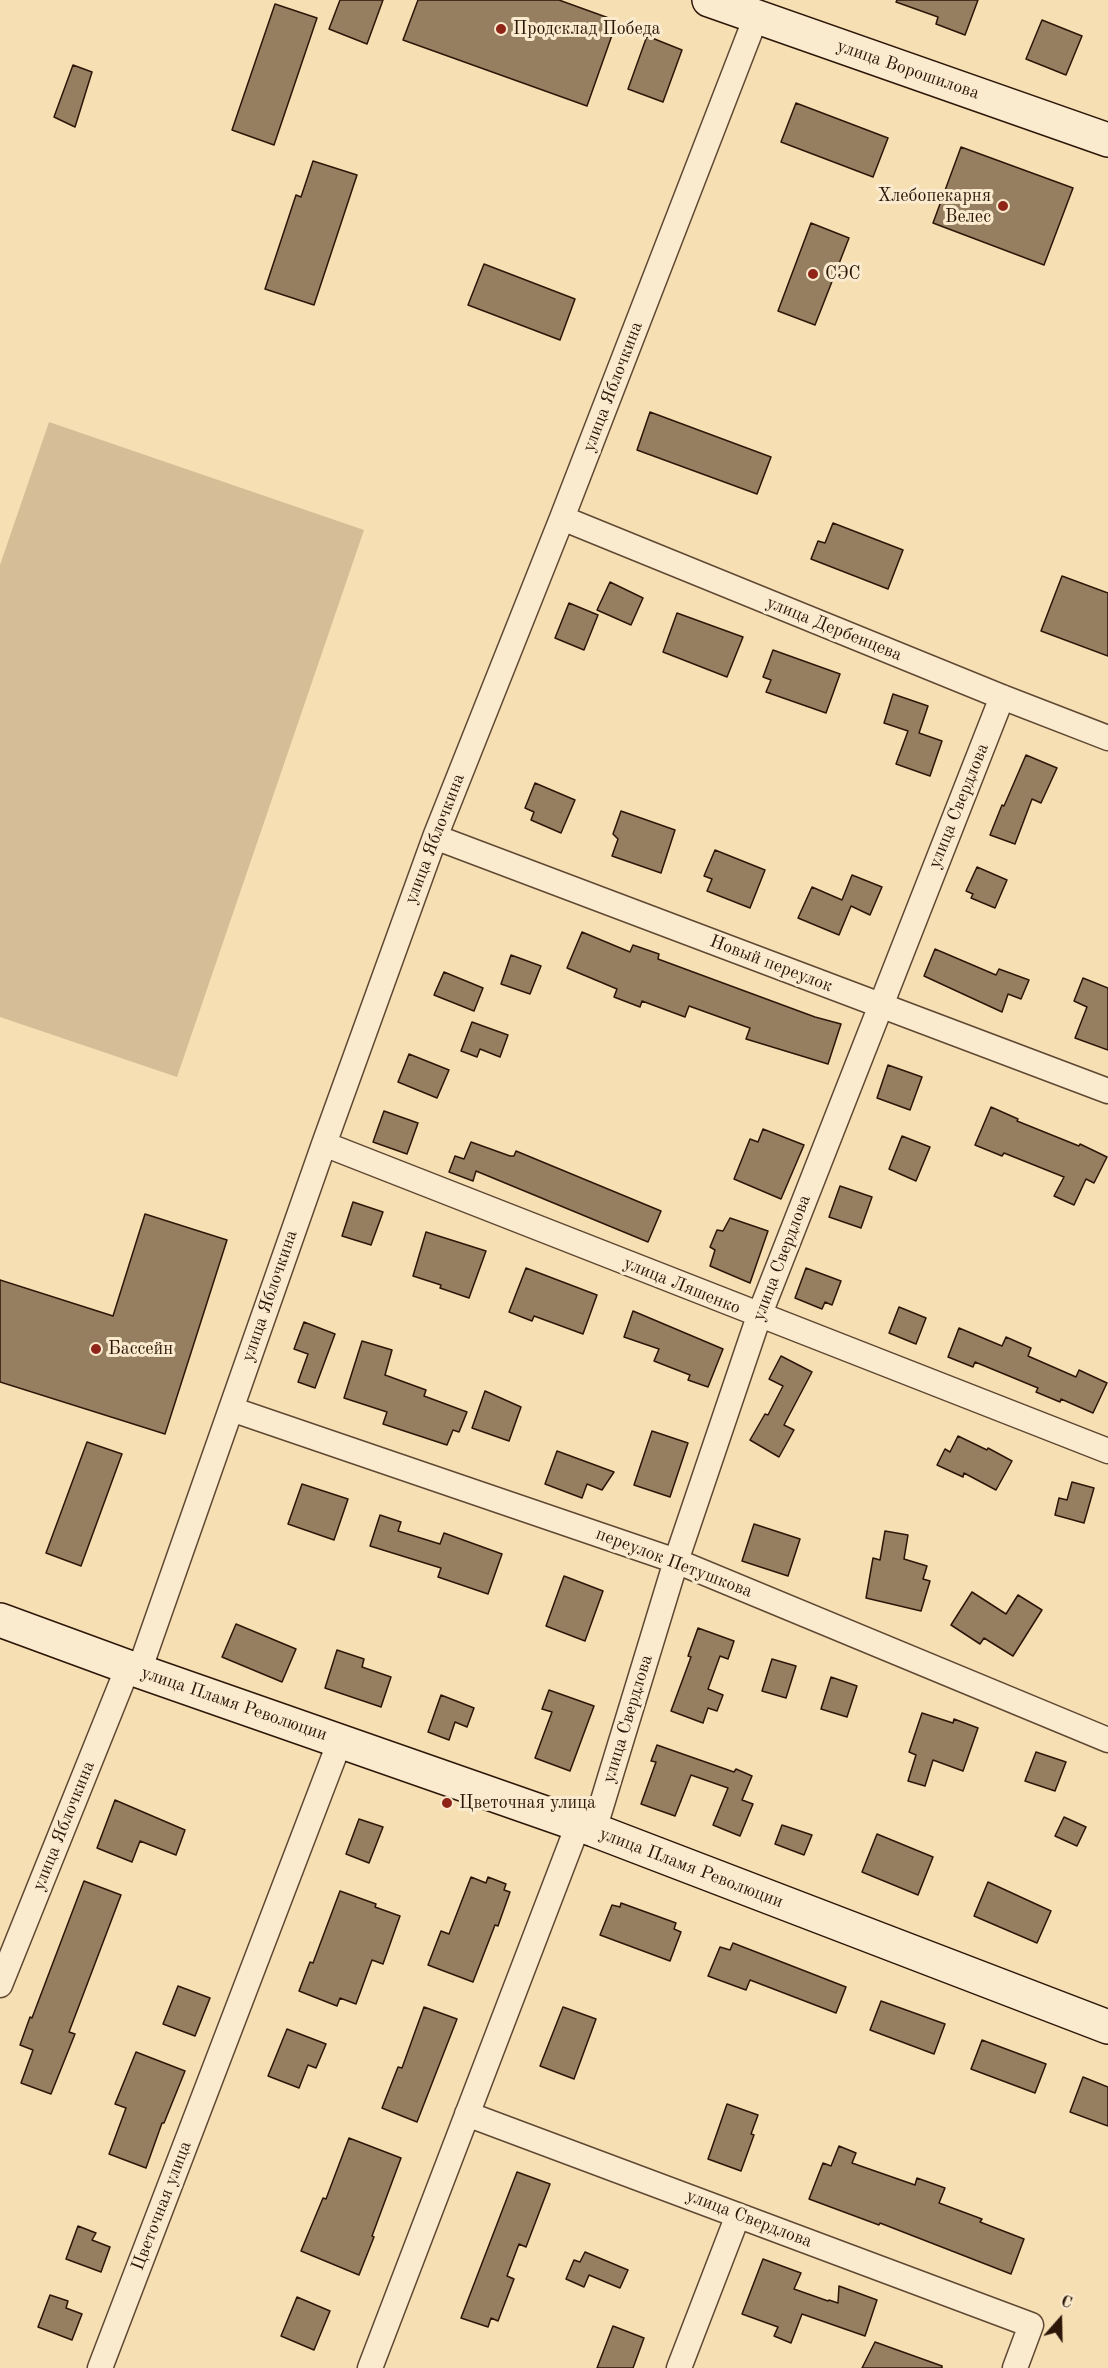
<!DOCTYPE html>
<meta charset="utf-8">
<style>
body{margin:0}
#map{position:relative;width:1108px;height:2368px;overflow:hidden;background:#f7dfb4;font-family:"Old Standard TT",serif}
canvas{display:block}
.north{position:absolute;left:1030px;top:2290px;width:60px;height:60px;-webkit-text-stroke:4px #faeace;paint-order:stroke;rotate:20deg;font-size:16px;font-weight:700;line-height:24px;text-align:center;color:#2c1608}
.north::after{content:'';display:block;margin:auto;width:21px;height:27px;background:#2c1608;clip-path:polygon(50% 0,100% 100%,50% 72%,0 100%)}
</style>
<div id="map">
<canvas width="1108" height="2368"></canvas>
<div class="north">С</div>
</div>
<script>
const c = document.querySelector('canvas').getContext('2d');
c.lineJoin = 'round';
function fillPath(path, color) {
  c.fillStyle = color;
  c.fill(path, 'evenodd');
}
function stroke(path, color, width, dash) {
  c.strokeStyle = color;
  c.lineWidth = width;
  c.lineCap = dash ? 'butt' : 'round';
  c.setLineDash(dash || []);
  c.stroke(path);
}
function label(font, color, halo, rows, align = 'center') {
  c.font = font + ' "Old Standard TT",serif';
  c.lineWidth = 6;
  c.setLineDash([]);
  c.textBaseline = 'middle';
  c.strokeStyle = halo;
  c.fillStyle = color;
  for (const [text, x, y, turn = 0] of rows) {
    c.save();
    c.translate(x, y);
    c.rotate((+turn || 0) * Math.PI / 180);
    c.textAlign = isNaN(turn) ? turn : align;
    if (halo) c.strokeText(text, 0, 0);
    c.fillText(text, 0, 0);
    c.restore();
  }
}
const green = new Path2D(`
 M 49,422 L 364,530 L 177,1077 L 0,1017 L 0,565 Z`);
const building = new Path2D(`
 M 340,0 L 383,0 L 367,44 L 329,29 Z
 M 418,0 L 559,0 L 617,21 L 587,106 L 403,40 Z
 M 897,0 L 978,0 L 965,35 L 936,24 L 938,17 L 896,2 Z
 M 275,4 L 317,18 L 274,145 L 232,130 Z
 M 1042,20 L 1082,36 L 1066,75 L 1026,59 Z
 M 647,36 L 682,50 L 663,102 L 628,89 Z
 M 73,65 L 92,72 L 75,127 L 54,117 Z
 M 796,103 L 888,138 L 873,177 L 781,142 Z
 M 961,147 L 1073,188 L 1044,265 L 933,223 Z
 M 313,161 L 357,175 L 314,305 L 265,289 L 296,195 L 301,197 Z
 M 811,223 L 849,238 L 815,325 L 778,311 Z
 M 484,264 L 575,299 L 560,340 L 468,305 Z
 M 650,412 L 771,457 L 757,494 L 637,450 Z
 M 833,523 L 903,550 L 888,589 L 811,559 L 818,541 L 825,543 Z
 M 1062,576 L 1108,593 L 1108,656 L 1041,631 Z
 M 610,582 L 643,598 L 631,625 L 597,610 Z
 M 569,603 L 598,615 L 584,650 L 555,638 Z
 M 677,613 L 743,637 L 727,677 L 663,652 Z
 M 773,650 L 840,674 L 826,713 L 766,692 L 771,680 L 763,677 Z
 M 893,694 L 928,706 L 919,733 L 942,741 L 930,776 L 896,764 L 908,731 L 884,723 Z
 M 1026,755 L 1057,768 L 1041,803 L 1032,799 L 1015,844 L 990,835 L 1002,805 L 1004,806 Z
 M 535,783 L 575,800 L 561,833 L 531,820 L 534,812 L 525,808 Z
 M 621,811 L 675,830 L 661,873 L 612,856 L 618,839 L 613,834 Z
 M 715,850 L 765,870 L 750,908 L 707,891 L 712,879 L 704,876 Z
 M 977,867 L 1007,880 L 995,908 L 971,898 L 973,894 L 966,891 Z
 M 852,875 L 882,887 L 870,915 L 851,906 L 839,935 L 798,918 L 812,887 L 842,900 Z
 M 582,932 L 630,952 L 633,945 L 659,954 L 658,959 L 815,1017 L 841,1024 L 828,1064 L 746,1039 L 750,1028 L 689,1006 L 685,1017 L 642,1001 L 640,1007 L 614,997 L 617,989 L 567,968 Z
 M 935,949 L 996,975 L 999,969 L 1029,980 L 1021,999 L 1008,994 L 1002,1012 L 924,976 Z
 M 511,955 L 541,966 L 530,994 L 501,984 Z
 M 444,972 L 483,988 L 474,1011 L 434,995 Z
 M 1083,978 L 1108,988 L 1108,1050 L 1075,1038 L 1087,1007 L 1074,1001 Z
 M 472,1022 L 508,1035 L 500,1057 L 480,1049 L 477,1057 L 461,1051 Z
 M 409,1054 L 449,1070 L 437,1098 L 398,1082 Z
 M 888,1065 L 922,1077 L 910,1110 L 877,1098 Z
 M 991,1107 L 1018,1119 L 1017,1121 L 1079,1146 L 1080,1144 L 1107,1157 L 1094,1183 L 1086,1179 L 1074,1205 L 1054,1196 L 1064,1177 L 1004,1153 L 1002,1156 L 975,1145 Z
 M 384,1111 L 418,1123 L 407,1154 L 373,1142 Z
 M 763,1129 L 804,1145 L 781,1199 L 734,1179 L 750,1139 L 758,1142 Z
 M 902,1136 L 930,1147 L 916,1181 L 889,1169 Z
 M 471,1142 L 510,1156 L 514,1156 L 516,1151 L 661,1211 L 648,1242 L 476,1171 L 473,1181 L 449,1172 L 455,1156 L 464,1159 Z
 M 840,1186 L 872,1197 L 861,1228 L 829,1217 Z
 M 353,1202 L 383,1212 L 371,1245 L 342,1236 Z
 M 145,1214 L 227,1240 L 165,1434 L 0,1382 L 0,1280 L 113,1316 Z
 M 730,1218 L 768,1231 L 750,1283 L 710,1266 L 715,1250 L 710,1247 L 717,1230 L 723,1231 Z
 M 426,1232 L 486,1251 L 469,1298 L 440,1288 L 441,1285 L 413,1276 Z
 M 526,1268 L 597,1295 L 583,1334 L 534,1316 L 532,1321 L 509,1312 Z
 M 806,1268 L 841,1281 L 832,1305 L 825,1302 L 822,1309 L 795,1298 Z
 M 899,1307 L 926,1318 L 916,1344 L 889,1333 Z
 M 633,1311 L 723,1349 L 708,1387 L 688,1380 L 690,1375 L 654,1361 L 659,1349 L 624,1337 Z
 M 304,1322 L 335,1334 L 315,1388 L 298,1382 L 308,1354 L 294,1349 Z
 M 959,1328 L 1002,1346 L 1006,1337 L 1031,1348 L 1028,1356 L 1076,1377 L 1079,1370 L 1107,1383 L 1093,1413 L 1061,1399 L 1060,1402 L 1036,1392 L 1038,1388 L 975,1362 L 973,1367 L 948,1357 Z
 M 362,1341 L 392,1350 L 385,1375 L 426,1390 L 424,1396 L 467,1412 L 459,1432 L 453,1430 L 447,1445 L 383,1424 L 387,1412 L 344,1398 Z
 M 781,1356 L 812,1372 L 784,1425 L 794,1430 L 779,1457 L 750,1440 L 765,1414 L 768,1415 L 783,1386 L 769,1379 Z
 M 485,1391 L 521,1407 L 509,1441 L 472,1428 Z
 M 652,1431 L 688,1443 L 670,1497 L 634,1485 Z
 M 958,1436 L 987,1450 L 988,1448 L 1012,1461 L 996,1490 L 964,1473 L 963,1477 L 937,1465 L 945,1449 L 950,1452 Z
 M 87,1442 L 122,1454 L 81,1566 L 46,1553 Z
 M 557,1451 L 614,1472 L 602,1490 L 587,1484 L 582,1498 L 545,1484 Z
 M 1072,1482 L 1094,1488 L 1084,1523 L 1055,1515 L 1059,1498 L 1067,1500 Z
 M 302,1484 L 348,1499 L 334,1540 L 288,1524 Z
 M 380,1515 L 401,1522 L 398,1531 L 440,1544 L 444,1533 L 502,1554 L 488,1594 L 438,1577 L 441,1568 L 370,1546 Z
 M 754,1524 L 800,1539 L 788,1576 L 742,1561 Z
 M 885,1531 L 908,1535 L 904,1559 L 927,1566 L 923,1579 L 930,1581 L 921,1611 L 866,1598 L 873,1558 L 880,1560 Z
 M 564,1576 L 603,1591 L 585,1641 L 546,1626 Z
 M 972,1592 L 1006,1614 L 1018,1595 L 1042,1610 L 1013,1656 L 984,1638 L 980,1644 L 951,1625 Z
 M 236,1624 L 296,1649 L 282,1682 L 222,1657 Z
 M 698,1628 L 734,1641 L 728,1659 L 720,1656 L 708,1689 L 723,1695 L 717,1711 L 708,1708 L 703,1723 L 671,1711 L 691,1657 L 688,1656 Z
 M 337,1650 L 364,1659 L 362,1667 L 391,1677 L 381,1707 L 325,1688 Z
 M 772,1659 L 796,1666 L 786,1698 L 762,1691 Z
 M 831,1677 L 857,1686 L 847,1717 L 821,1709 Z
 M 549,1690 L 594,1706 L 570,1771 L 535,1758 L 552,1712 L 542,1709 Z
 M 441,1695 L 474,1708 L 467,1727 L 455,1722 L 449,1740 L 428,1732 Z
 M 922,1713 L 953,1723 L 954,1719 L 978,1728 L 963,1771 L 933,1760 L 925,1786 L 908,1781 L 916,1755 L 909,1752 Z
 M 657,1745 L 734,1772 L 736,1769 L 752,1776 L 742,1800 L 753,1804 L 740,1836 L 713,1825 L 728,1788 L 691,1775 L 675,1816 L 641,1804 L 656,1762 L 651,1761 Z
 M 1036,1752 L 1066,1762 L 1055,1791 L 1025,1781 Z
 M 115,1800 L 185,1830 L 176,1855 L 140,1841 L 132,1862 L 97,1848 Z
 M 1064,1817 L 1086,1827 L 1077,1846 L 1055,1836 Z
 M 359,1819 L 383,1827 L 369,1863 L 346,1854 Z
 M 782,1825 L 812,1835 L 804,1855 L 775,1844 Z
 M 877,1834 L 933,1857 L 918,1895 L 862,1872 Z
 M 471,1877 L 486,1883 L 488,1877 L 506,1884 L 504,1890 L 510,1892 L 498,1926 L 495,1925 L 473,1982 L 428,1965 L 441,1931 L 449,1934 Z
 M 84,1881 L 121,1895 L 69,2032 L 75,2034 L 51,2094 L 21,2083 L 33,2050 L 20,2045 L 30,2017 L 32,2018 Z
 M 988,1882 L 1051,1911 L 1037,1943 L 974,1916 Z
 M 340,1891 L 376,1904 L 375,1907 L 400,1916 L 383,1964 L 372,1960 L 356,2004 L 340,1998 L 337,2006 L 299,1991 L 310,1962 L 313,1963 Z
 M 621,1903 L 676,1923 L 674,1929 L 681,1932 L 670,1961 L 600,1935 L 612,1905 L 620,1907 Z
 M 733,1943 L 846,1987 L 836,2013 L 750,1980 L 746,1990 L 708,1976 L 720,1947 L 730,1950 Z
 M 178,1986 L 210,1998 L 195,2036 L 163,2024 Z
 M 881,2001 L 945,2024 L 934,2054 L 870,2030 Z
 M 424,2007 L 457,2019 L 417,2122 L 382,2108 L 398,2067 L 402,2068 Z
 M 563,2007 L 596,2019 L 574,2079 L 540,2066 Z
 M 287,2029 L 326,2044 L 316,2068 L 308,2065 L 299,2088 L 268,2076 Z
 M 982,2040 L 1046,2064 L 1035,2093 L 971,2069 Z
 M 136,2052 L 185,2071 L 164,2123 L 162,2123 L 146,2168 L 109,2154 L 126,2108 L 115,2104 Z
 M 1083,2077 L 1108,2087 L 1108,2126 L 1070,2112 Z
 M 727,2104 L 758,2115 L 751,2134 L 754,2135 L 741,2171 L 708,2159 Z
 M 349,2138 L 401,2158 L 372,2236 L 374,2237 L 359,2275 L 301,2251 L 323,2198 L 326,2199 Z
 M 839,2146 L 856,2153 L 852,2163 L 915,2185 L 917,2178 L 945,2188 L 939,2203 L 982,2219 L 980,2222 L 1024,2239 L 1011,2274 L 880,2223 L 879,2225 L 809,2199 L 823,2163 L 831,2166 Z
 M 517,2172 L 550,2184 L 526,2247 L 519,2244 L 507,2276 L 514,2279 L 498,2321 L 491,2318 L 488,2327 L 461,2318 Z
 M 78,2226 L 96,2233 L 92,2240 L 110,2247 L 101,2272 L 66,2259 Z
 M 585,2252 L 628,2270 L 620,2288 L 589,2275 L 584,2287 L 566,2279 L 574,2260 L 580,2262 Z
 M 763,2259 L 801,2273 L 794,2289 L 828,2301 L 829,2300 L 838,2303 L 839,2286 L 877,2300 L 865,2336 L 802,2314 L 791,2343 L 774,2336 L 778,2327 L 742,2314 Z
 M 50,2295 L 68,2301 L 66,2308 L 82,2314 L 72,2340 L 38,2327 Z
 M 297,2297 L 330,2311 L 314,2350 L 281,2336 Z
 M 613,2326 L 644,2338 L 633,2368 L 597,2368 Z
 M 875,2342 L 942,2366 L 942,2368 L 862,2368 Z`);
const street = new Path2D(`
 M 562,518 L 1002,697 L 1108,738
 M 435,837 L 1108,1091
 M 324,1144 L 1108,1451
 M 231,1409 L 676,1561 L 1108,1740
 M 139,1671 L 324,1144 L 435,837 L 562,518 L 756,17
 M 594,1830 L 676,1561 L 759,1316 L 1002,697
 M 0,1985 L 128,1667
 M 467,2114 L 1031,2325 L 1015,2368
 M 100,2368 L 340,1741
 M 370,2368 L 578,1825
 M 679,2368 L 738,2215`);
const secondary = new Path2D(`
 M 709,0 L 1108,140
 M 0,1620 L 139,1671 L 594,1830 L 1108,2027`);
const markers = [
 [501,29,6,"#8f2418"],
 [1003,206,6,"#8f2418"],
 [813,274,6,"#8f2418"],
 [96,1349,6,"#8f2418"],
 [447,1803,6,"#8f2418"]
];
const poiNames = [
 ["Продсклад Победа",513,29],
 ["Хлебопекарня",991,196,"right"],
 ["Велес",991,217,"right"],
 ["СЭС",825,274],
 ["Бассейн",108,1349],
 ["Цветочная улица",459,1803]
];
const streetNames = [
 ["улица Ворошилова",908,70,19],
 ["улица Яблочкина",613,387,-69],
 ["улица Дербенцева",834,629,22],
 ["улица Свердлова",959,806,-68],
 ["улица Яблочкина",435,839,-69],
 ["Новый переулок",771,964,21],
 ["улица Свердлова",782,1258,-69],
 ["улица Ляшенко",682,1286,22],
 ["улица Яблочкина",270,1296,-71],
 ["переулок Петушкова",674,1563,21],
 ["улица Пламя Революции",234,1704,19],
 ["улица Свердлова",628,1719,-73],
 ["улица Яблочкина",64,1826,-68],
 ["улица Пламя Революции",691,1868,21],
 ["Цветочная улица",162,2206,-69],
 ["улица Свердлова",749,2219,21]
];
fillPath(green, '#d4bd97');
fillPath(building, '#967f61');
stroke(building, '#2c1608', 1.5);
stroke(street, '#5f4833', 27);
stroke(secondary, '#2c1608', 36);
stroke(street, '#faeace', 24);
stroke(secondary, '#faeace', 33);
for (const [x, y, r, color] of markers) {
  const dot = new Path2D();
  dot.arc(x, y, r, 0, 2 * Math.PI);
  c.fillStyle = color;
  c.fill(dot);
  stroke(dot, '#faeace', 2);
}
label('18px', '#2c1608', '#faeace', poiNames, 'left');
label('18px', '#2c1608', '#faeace', streetNames);
</script>
